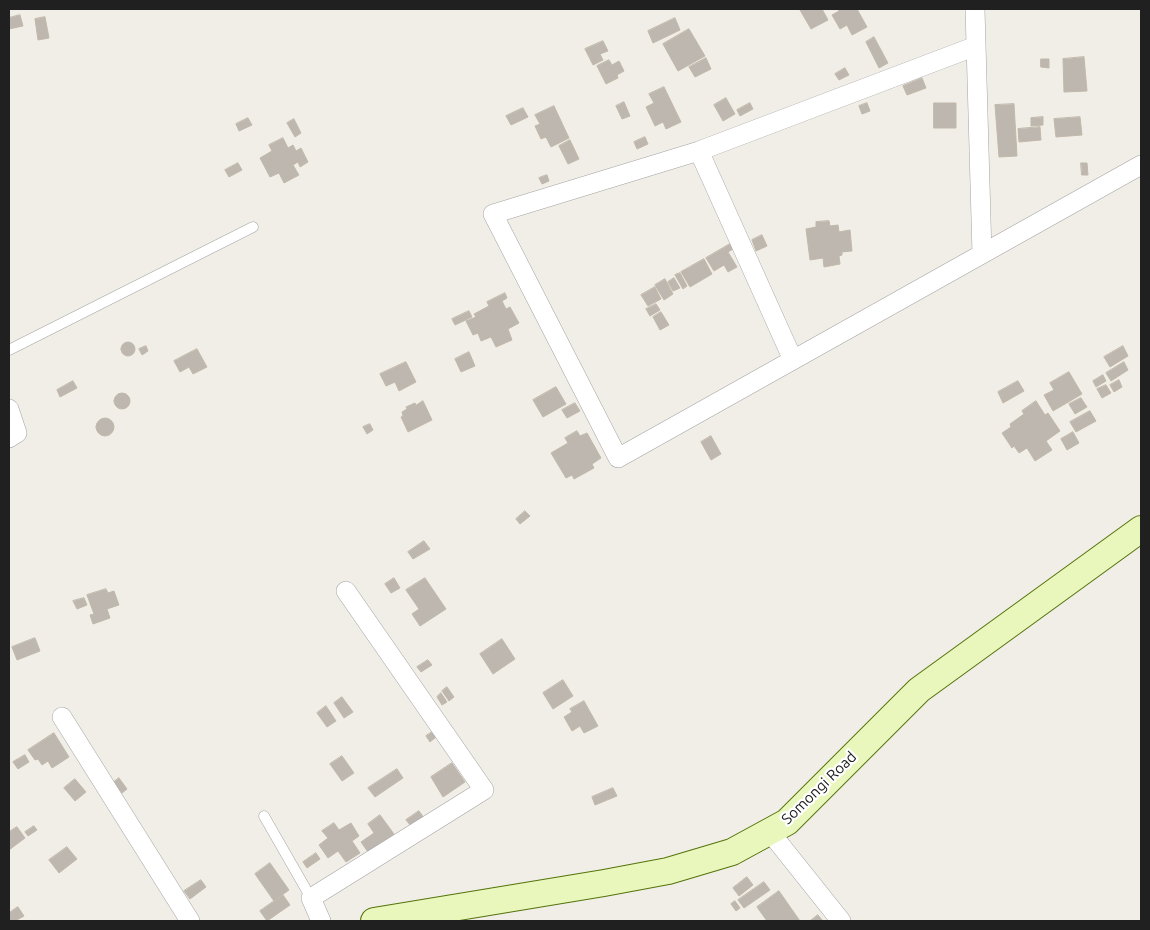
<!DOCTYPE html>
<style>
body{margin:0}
#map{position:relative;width:1150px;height:930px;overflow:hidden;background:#f0eee6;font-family:Ubuntu,sans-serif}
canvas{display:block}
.frame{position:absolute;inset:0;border:10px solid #202020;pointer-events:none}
</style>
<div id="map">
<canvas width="1150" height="930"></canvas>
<div class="frame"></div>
</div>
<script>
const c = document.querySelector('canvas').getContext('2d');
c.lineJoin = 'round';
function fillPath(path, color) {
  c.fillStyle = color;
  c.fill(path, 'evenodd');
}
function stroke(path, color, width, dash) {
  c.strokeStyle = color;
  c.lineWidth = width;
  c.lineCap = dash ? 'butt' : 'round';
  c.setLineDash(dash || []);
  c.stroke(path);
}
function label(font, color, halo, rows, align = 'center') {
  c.font = font + ' Ubuntu,sans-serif';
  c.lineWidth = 4.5;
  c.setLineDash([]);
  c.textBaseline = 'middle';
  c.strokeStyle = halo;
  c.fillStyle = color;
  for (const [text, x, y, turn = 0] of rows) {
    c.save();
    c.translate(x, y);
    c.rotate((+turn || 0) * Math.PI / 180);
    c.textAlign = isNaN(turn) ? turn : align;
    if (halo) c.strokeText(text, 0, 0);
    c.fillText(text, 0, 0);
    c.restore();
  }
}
const building = new Path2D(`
 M 802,9 L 822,9 L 828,20 L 811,29 L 800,10 Z
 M 838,9 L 857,9 L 867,27 L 852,35 L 847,25 L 840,29 L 832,15 L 839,11 Z
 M 20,15 L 23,26 L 9,29 L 9,18 Z
 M 45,17 L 49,38 L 38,40 L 35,19 Z
 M 675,18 L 680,30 L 653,43 L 648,31 Z
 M 689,29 L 705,56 L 678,71 L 663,44 Z
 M 874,37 L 888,63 L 879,68 L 866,42 Z
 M 603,41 L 608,51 L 600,54 L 603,60 L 593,65 L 585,49 Z
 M 1084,57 L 1087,91 L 1064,92 L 1063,59 Z
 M 706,58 L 711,69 L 695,77 L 689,67 Z
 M 1041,59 L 1049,59 L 1049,68 L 1041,67 Z
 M 609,60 L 612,65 L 619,61 L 624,71 L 617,75 L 618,78 L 606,84 L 597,66 Z
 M 845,68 L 849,75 L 839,80 L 835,74 Z
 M 922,78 L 926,88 L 907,95 L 903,86 Z
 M 664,87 L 681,122 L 666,129 L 663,122 L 655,126 L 646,107 L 654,103 L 649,94 Z
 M 726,98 L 735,114 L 723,121 L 714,105 Z
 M 624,102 L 630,116 L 622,119 L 616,106 Z
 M 750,103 L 753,109 L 740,116 L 737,110 Z
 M 867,103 L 870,111 L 862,114 L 859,106 Z
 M 934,103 L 956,103 L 956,128 L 934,128 Z
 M 1014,104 L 1017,156 L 999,157 L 995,105 Z
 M 554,106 L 569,138 L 551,147 L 546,137 L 541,139 L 535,126 L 540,124 L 535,115 Z
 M 523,108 L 528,117 L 511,125 L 506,116 Z
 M 1043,117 L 1043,125 L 1031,126 L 1031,118 Z
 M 1080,117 L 1082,135 L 1056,137 L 1054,119 Z
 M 248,118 L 252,125 L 239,131 L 236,124 Z
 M 294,119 L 301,133 L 295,137 L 287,123 Z
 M 1040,127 L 1041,140 L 1019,142 L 1018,129 Z
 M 645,137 L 648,144 L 637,149 L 634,142 Z
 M 283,138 L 288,148 L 293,145 L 296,151 L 301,148 L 308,162 L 300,167 L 298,162 L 293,165 L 299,175 L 284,183 L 279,173 L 270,177 L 260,158 L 272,151 L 269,145 Z
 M 570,140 L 579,159 L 568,164 L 559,146 Z
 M 238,163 L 242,170 L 229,177 L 225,170 Z
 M 1081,163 L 1087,163 L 1088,175 L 1082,175 Z
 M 547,175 L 549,181 L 542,184 L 539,178 Z
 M 829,221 L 830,226 L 838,225 L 839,232 L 850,230 L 852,251 L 842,252 L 842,255 L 839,256 L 840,264 L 824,267 L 823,258 L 810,260 L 806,229 L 816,227 L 816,222 Z
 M 762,235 L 767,246 L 756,251 L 752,240 Z
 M 730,244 L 733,249 L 728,252 L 737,267 L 728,272 L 724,265 L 714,271 L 706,258 Z
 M 704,259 L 712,274 L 690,287 L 681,272 Z
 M 680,273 L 687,286 L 683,289 L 675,275 Z
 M 674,278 L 680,288 L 673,291 L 668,282 Z
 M 665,279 L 673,294 L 664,300 L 655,285 Z
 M 655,287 L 661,299 L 648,306 L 641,295 Z
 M 505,293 L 507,298 L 502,301 L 506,309 L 510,307 L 519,323 L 508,329 L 512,340 L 496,347 L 491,337 L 481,341 L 478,333 L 473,335 L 466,321 L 476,317 L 474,314 L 489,306 L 487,302 Z
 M 656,304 L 660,310 L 650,316 L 646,309 Z
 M 469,311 L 472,317 L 455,325 L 452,319 Z
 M 661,312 L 669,325 L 660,330 L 653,317 Z
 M121 349a7 7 0 1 1 14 0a7 7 0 1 1-14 0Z
 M 146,346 L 148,351 L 142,355 L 139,349 Z
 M 1123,346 L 1128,356 L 1110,367 L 1104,357 Z
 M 197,349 L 207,367 L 193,374 L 189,367 L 180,372 L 174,361 Z
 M 469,352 L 475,366 L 461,372 L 455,359 Z
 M 406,362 L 416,382 L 399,391 L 395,382 L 386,386 L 380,374 Z
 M 1124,362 L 1128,370 L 1111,381 L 1106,373 Z
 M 1069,372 L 1082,394 L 1053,411 L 1044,395 L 1054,390 L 1050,383 Z
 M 1103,375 L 1106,381 L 1096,387 L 1093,381 Z
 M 1119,380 L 1122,387 L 1114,392 L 1110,385 Z
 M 73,381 L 77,388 L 60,397 L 57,390 Z
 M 1018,381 L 1024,391 L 1003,403 L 998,392 Z
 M 1106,385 L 1111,393 L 1102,398 L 1097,389 Z
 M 556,387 L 566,404 L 543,417 L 533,400 Z
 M114 401a8 8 0 1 1 16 0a8 8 0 1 1-16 0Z
 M 1081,398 L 1087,407 L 1075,414 L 1069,404 Z
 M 423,401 L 432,420 L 408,432 L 401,417 L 403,416 L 402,412 L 407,409 L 406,407 L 415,403 L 416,405 Z
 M 1036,401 L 1045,415 L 1048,413 L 1060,431 L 1046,441 L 1052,450 L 1035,461 L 1027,448 L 1019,453 L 1014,446 L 1012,448 L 1002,433 L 1011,427 L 1010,424 L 1024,414 L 1022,411 Z
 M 575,403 L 580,411 L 567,418 L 562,410 Z
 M 1090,411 L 1096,421 L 1076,432 L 1070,422 Z
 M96 427a9 9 0 1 1 18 0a9 9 0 1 1-18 0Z
 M 370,424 L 373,430 L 367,434 L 363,427 Z
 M 577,431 L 580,436 L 587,433 L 601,458 L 592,464 L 594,468 L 574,479 L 572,475 L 566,478 L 551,453 L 568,443 L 565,438 Z
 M 1073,432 L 1079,443 L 1067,450 L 1061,439 Z
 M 711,436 L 721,454 L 711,460 L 701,442 Z
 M 525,511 L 530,516 L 520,524 L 516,519 Z
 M 424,541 L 430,549 L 413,559 L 408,552 Z
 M 394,578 L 400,588 L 391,593 L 385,584 Z
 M 425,578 L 446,609 L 420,626 L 412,614 L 419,609 L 406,590 Z
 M 106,589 L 108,593 L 114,591 L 119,605 L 107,609 L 110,618 L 93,624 L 90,615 L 94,614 L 87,595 Z
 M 84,598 L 87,605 L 77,609 L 73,601 Z
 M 35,638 L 40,651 L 17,660 L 12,647 Z
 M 502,639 L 515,659 L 493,674 L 480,654 Z
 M 428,660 L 432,665 L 421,672 L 417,667 Z
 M 563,680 L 573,696 L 553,709 L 543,693 Z
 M 447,687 L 454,697 L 449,701 L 442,691 Z
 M 441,693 L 447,702 L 442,705 L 437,697 Z
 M 342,697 L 353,712 L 344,718 L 334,703 Z
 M 584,701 L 598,726 L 584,733 L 580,726 L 572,731 L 564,717 L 572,712 L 570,709 Z
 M 326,706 L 336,721 L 327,727 L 317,713 Z
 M 432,732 L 436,737 L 430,742 L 426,736 Z
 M 54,733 L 69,757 L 52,768 L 48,761 L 42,765 L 38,759 L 35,760 L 28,750 Z
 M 25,755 L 29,762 L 18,769 L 13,762 Z
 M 342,756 L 354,773 L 342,781 L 330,764 Z
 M 452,763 L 465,782 L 443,797 L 431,777 Z
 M 397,769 L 403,778 L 375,797 L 368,788 Z
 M 119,778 L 127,789 L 122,793 L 114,782 Z
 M 75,779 L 86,792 L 75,801 L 64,788 Z
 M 613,788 L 617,796 L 595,805 L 592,797 Z
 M 419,811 L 424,818 L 411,826 L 406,820 Z
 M 380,815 L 394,834 L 368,852 L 361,842 L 374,833 L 368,824 Z
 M 334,823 L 339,830 L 351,823 L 359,836 L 352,841 L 360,853 L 346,862 L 338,851 L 328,858 L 319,845 L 328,838 L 322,831 Z
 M 34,826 L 37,830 L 28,836 L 25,832 Z
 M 17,827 L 25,838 L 9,850 L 9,832 Z
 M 67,847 L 77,859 L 59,873 L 49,860 Z
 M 316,853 L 320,859 L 307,868 L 303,862 Z
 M 270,863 L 289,890 L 274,901 L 255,874 Z
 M 747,877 L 753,885 L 739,896 L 733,888 Z
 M 201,880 L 206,887 L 190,899 L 184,891 Z
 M 764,882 L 770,890 L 744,908 L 738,900 Z
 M 779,891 L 800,921 L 767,921 L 757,907 Z
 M 283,895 L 290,905 L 267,921 L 260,911 Z
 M 735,901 L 740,908 L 736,911 L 731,904 Z
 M 18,907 L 24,916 L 15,921 L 9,921 L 9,913 Z
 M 818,915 L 822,920 L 820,921 L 810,921 Z`);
const lane = new Path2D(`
 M 9,350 L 253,227
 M 264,816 L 311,898`);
const street = new Path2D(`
 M 975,9 L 982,254
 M 976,46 L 699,151 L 493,214 L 618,458 L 1141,165
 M 699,151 L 793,360
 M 9,409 L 17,433 L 9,438
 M 62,717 L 190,921
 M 770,832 L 841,921
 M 321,921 L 311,898 L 484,790 L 346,591`);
const secondary = new Path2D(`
 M 374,921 L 604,883 L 668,871 L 732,852 L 787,822 L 919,690 L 1141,529`);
const streetNames = [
 ["Somongi Road",819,788,-44]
];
fillPath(building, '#bdb7b0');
stroke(building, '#c1b8a9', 1);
stroke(lane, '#a4a4a4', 11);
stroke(street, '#a4a4a4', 20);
stroke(secondary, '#54730a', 28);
stroke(lane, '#fff', 10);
stroke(street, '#fff', 19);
stroke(secondary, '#e9f7bd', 26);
label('15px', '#202020', '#fff', streetNames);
</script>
